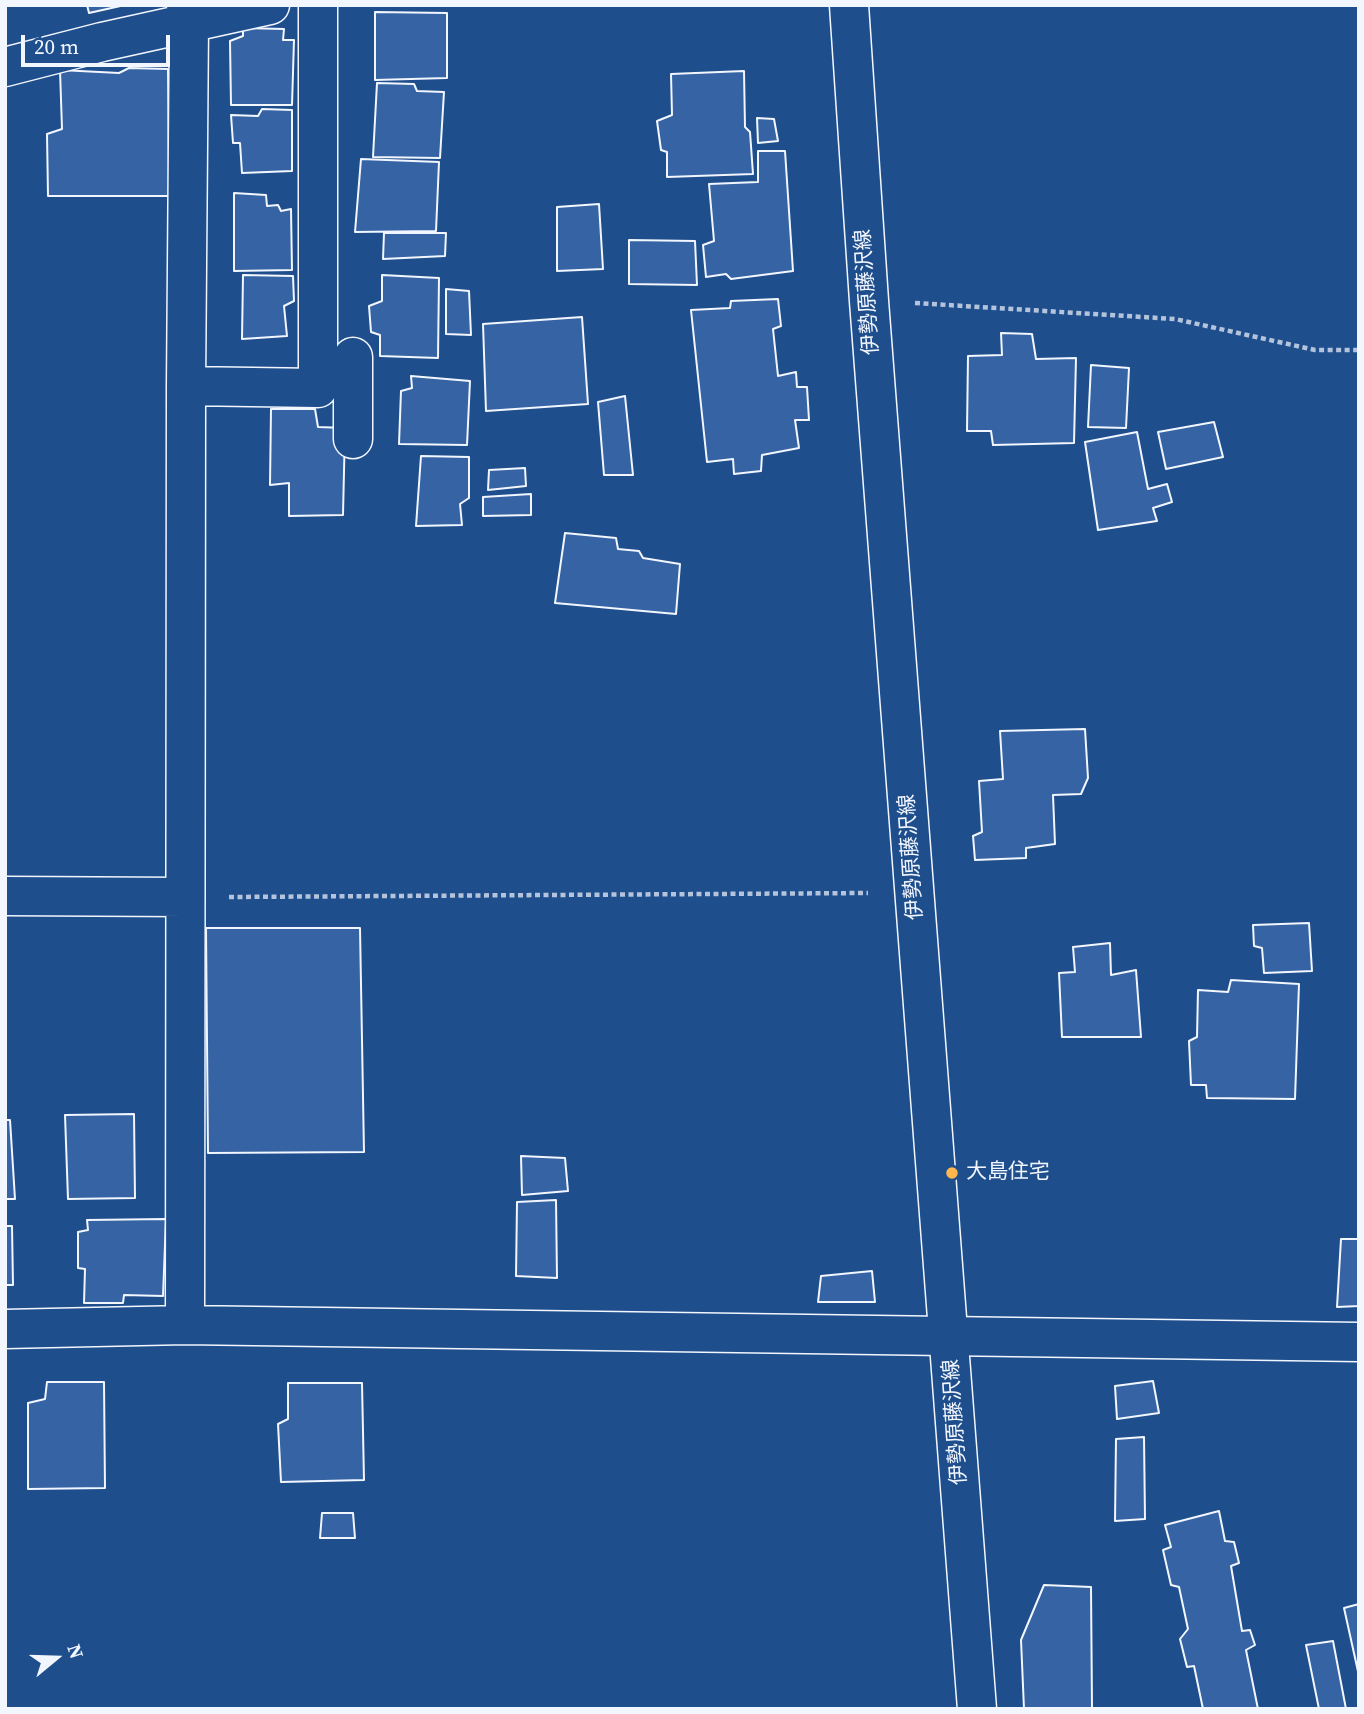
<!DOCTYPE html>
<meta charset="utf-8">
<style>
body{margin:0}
#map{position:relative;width:1364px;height:1714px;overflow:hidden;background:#1f4e8c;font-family:"Source Serif 4",serif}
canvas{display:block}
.frame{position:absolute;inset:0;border:7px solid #f2f6ff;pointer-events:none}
.north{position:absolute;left:21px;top:1623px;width:70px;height:70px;-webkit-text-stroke:5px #1f4e8c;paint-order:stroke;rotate:71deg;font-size:19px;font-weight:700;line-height:28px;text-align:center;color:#f2f6ff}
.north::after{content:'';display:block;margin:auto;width:24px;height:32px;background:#f2f6ff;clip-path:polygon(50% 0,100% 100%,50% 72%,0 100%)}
.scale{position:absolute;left:21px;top:35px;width:149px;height:32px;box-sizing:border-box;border:4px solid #f2f6ff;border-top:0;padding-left:9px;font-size:21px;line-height:24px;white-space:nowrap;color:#f2f6ff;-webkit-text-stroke:5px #1f4e8c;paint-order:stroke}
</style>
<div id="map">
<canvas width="1364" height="1714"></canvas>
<div class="frame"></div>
<div class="north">N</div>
<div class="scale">20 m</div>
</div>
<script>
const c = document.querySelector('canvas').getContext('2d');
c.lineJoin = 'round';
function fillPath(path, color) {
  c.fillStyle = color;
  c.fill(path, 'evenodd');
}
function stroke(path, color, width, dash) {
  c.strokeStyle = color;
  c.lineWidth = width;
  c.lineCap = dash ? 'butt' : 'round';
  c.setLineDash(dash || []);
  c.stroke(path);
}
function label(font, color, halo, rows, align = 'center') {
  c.font = font + ' "Source Serif 4","Noto Sans JP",serif';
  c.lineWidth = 5;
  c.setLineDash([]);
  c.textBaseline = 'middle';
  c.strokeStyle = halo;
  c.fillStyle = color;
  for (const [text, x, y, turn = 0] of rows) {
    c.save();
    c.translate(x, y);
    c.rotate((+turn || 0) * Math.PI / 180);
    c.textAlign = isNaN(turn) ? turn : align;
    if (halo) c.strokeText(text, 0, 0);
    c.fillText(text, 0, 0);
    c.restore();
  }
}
const building = new Path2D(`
 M 87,5 L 125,5 L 89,13 Z
 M 375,12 L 447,13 L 447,78 L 375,80 Z
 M 243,28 L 284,29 L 283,40 L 294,40 L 292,105 L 231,105 L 230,41 L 243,36 Z
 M 129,68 L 168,69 L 169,196 L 48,196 L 47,134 L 62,129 L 60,70 L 119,73 Z
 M 744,71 L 745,127 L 750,132 L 753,174 L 667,177 L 667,152 L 661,150 L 657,121 L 672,115 L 671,74 Z
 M 377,83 L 414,84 L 417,91 L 444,92 L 440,158 L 373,157 Z
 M 262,109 L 292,110 L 292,171 L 242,173 L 240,143 L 233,143 L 231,115 L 258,116 Z
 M 757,118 L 774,119 L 778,141 L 758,143 Z
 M 758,151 L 785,151 L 793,271 L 731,279 L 726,274 L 706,277 L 703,245 L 714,241 L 709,184 L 758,182 Z
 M 361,159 L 439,162 L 436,231 L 355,232 Z
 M 234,193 L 266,195 L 267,206 L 278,205 L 281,211 L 291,209 L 292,270 L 234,271 Z
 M 599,204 L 603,269 L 557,271 L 557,207 Z
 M 384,233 L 446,233 L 445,256 L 383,259 Z
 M 629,240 L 695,241 L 697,285 L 629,284 Z
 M 243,275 L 293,276 L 294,301 L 284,306 L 287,336 L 242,339 Z
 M 382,275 L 439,278 L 438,358 L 380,356 L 380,335 L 371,332 L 369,306 L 382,301 Z
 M 446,289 L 469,291 L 471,335 L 446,334 Z
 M 778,299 L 781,326 L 773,329 L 778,376 L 796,372 L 797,387 L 807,387 L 809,420 L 795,420 L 799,448 L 762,455 L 761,471 L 734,474 L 733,459 L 707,462 L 691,310 L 730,308 L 731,301 Z
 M 582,317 L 588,404 L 486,411 L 483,324 Z
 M 1001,333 L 1032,334 L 1036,359 L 1076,358 L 1074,443 L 993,445 L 991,431 L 967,431 L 968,356 L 1002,355 Z
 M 1091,365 L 1129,368 L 1126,428 L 1088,427 Z
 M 411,376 L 470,381 L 467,445 L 399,444 L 401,391 L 412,388 Z
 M 625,396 L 633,475 L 604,475 L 598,402 Z
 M 271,409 L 315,409 L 318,427 L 345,428 L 343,515 L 289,516 L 289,483 L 270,485 Z
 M 1214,422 L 1223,457 L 1166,469 L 1158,432 Z
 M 1137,432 L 1148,489 L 1167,484 L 1172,502 L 1153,508 L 1157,521 L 1098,530 L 1085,442 Z
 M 421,456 L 469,457 L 469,498 L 460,504 L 462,525 L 416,526 Z
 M 525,468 L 526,486 L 488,490 L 489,470 Z
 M 531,494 L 531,515 L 483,516 L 483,497 Z
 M 565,533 L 616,538 L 618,549 L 639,551 L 643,558 L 680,564 L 676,614 L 555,603 Z
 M 1085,729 L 1088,778 L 1081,794 L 1053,795 L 1055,844 L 1026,848 L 1026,858 L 975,860 L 973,836 L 982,832 L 979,781 L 1003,779 L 1000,731 Z
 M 1309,923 L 1312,971 L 1264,973 L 1262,948 L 1254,946 L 1253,925 Z
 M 206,928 L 360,928 L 364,1152 L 208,1153 Z
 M 1110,943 L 1111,975 L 1136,970 L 1141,1037 L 1062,1037 L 1059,973 L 1075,972 L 1073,947 Z
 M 1231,980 L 1299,984 L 1295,1099 L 1207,1098 L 1206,1085 L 1191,1085 L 1189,1041 L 1197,1037 L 1198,990 L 1228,992 Z
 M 134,1114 L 135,1198 L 68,1199 L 65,1115 Z
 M 5,1120 L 10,1120 L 15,1199 L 5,1199 Z
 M 521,1156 L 565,1158 L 568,1191 L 522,1195 Z
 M 556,1200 L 557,1278 L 516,1276 L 517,1202 Z
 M 166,1219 L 163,1296 L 124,1295 L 123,1303 L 84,1303 L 85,1269 L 78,1268 L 78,1232 L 88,1230 L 87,1220 Z
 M 5,1226 L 12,1226 L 13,1285 L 5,1285 Z
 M 1341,1239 L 1359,1239 L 1359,1306 L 1337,1307 Z
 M 872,1271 L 875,1302 L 818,1302 L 821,1276 Z
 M 1153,1381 L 1159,1413 L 1117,1419 L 1115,1386 Z
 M 47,1382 L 104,1382 L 105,1488 L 28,1489 L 28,1403 L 45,1399 Z
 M 288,1383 L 362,1383 L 364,1480 L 281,1482 L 278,1424 L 288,1419 Z
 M 1144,1437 L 1145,1519 L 1115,1521 L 1116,1439 Z
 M 1219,1511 L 1225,1541 L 1234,1542 L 1239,1563 L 1231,1566 L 1242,1631 L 1250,1630 L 1255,1645 L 1246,1650 L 1258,1709 L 1203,1709 L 1194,1666 L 1187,1667 L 1180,1639 L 1188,1629 L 1179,1587 L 1171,1585 L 1163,1550 L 1171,1547 L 1165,1525 Z
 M 322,1513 L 353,1513 L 355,1538 L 320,1538 Z
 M 1044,1585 L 1091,1587 L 1092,1709 L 1024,1709 L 1021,1640 Z
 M 1359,1604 L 1359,1676 L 1344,1608 Z
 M 1333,1641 L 1346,1709 L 1319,1709 L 1306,1645 Z`);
const path = new Path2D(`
 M 915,303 L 1175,319 L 1315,350 L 1359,350
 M 229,897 L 868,893`);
const minor = new Path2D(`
 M 5,67 L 102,42 L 270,5
 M 353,357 L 353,439
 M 186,386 L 318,388 L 318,5
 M 5,896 L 185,897
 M 185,1325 L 186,386 L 189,23 L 186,5
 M 5,1329 L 185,1325 L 1359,1342`);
const major = new Path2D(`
 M 849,5 L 869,301 L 977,1709`);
const markers = [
 [952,1173,7,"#ffb74d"]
];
const streetNames = [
 ["伊勢原藤沢線",868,292,-94],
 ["伊勢原藤沢線",912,857,-94],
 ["伊勢原藤沢線",956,1422,-94]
];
const poiNames = [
 ["大島住宅",966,1173]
];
fillPath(building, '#3563a3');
stroke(building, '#f2f6ff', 2);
stroke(minor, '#f2f6ff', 41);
stroke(major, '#f2f6ff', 41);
stroke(path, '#b3c4dc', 4.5, [5, 3.5]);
stroke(minor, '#1f4e8c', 38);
stroke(major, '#1f4e8c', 38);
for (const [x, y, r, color] of markers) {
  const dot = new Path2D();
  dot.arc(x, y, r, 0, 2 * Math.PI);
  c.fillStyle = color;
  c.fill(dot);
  stroke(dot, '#1f4e8c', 2.5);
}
label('21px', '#f2f6ff', '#1f4e8c', streetNames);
label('21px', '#f2f6ff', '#1f4e8c', poiNames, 'left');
</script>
